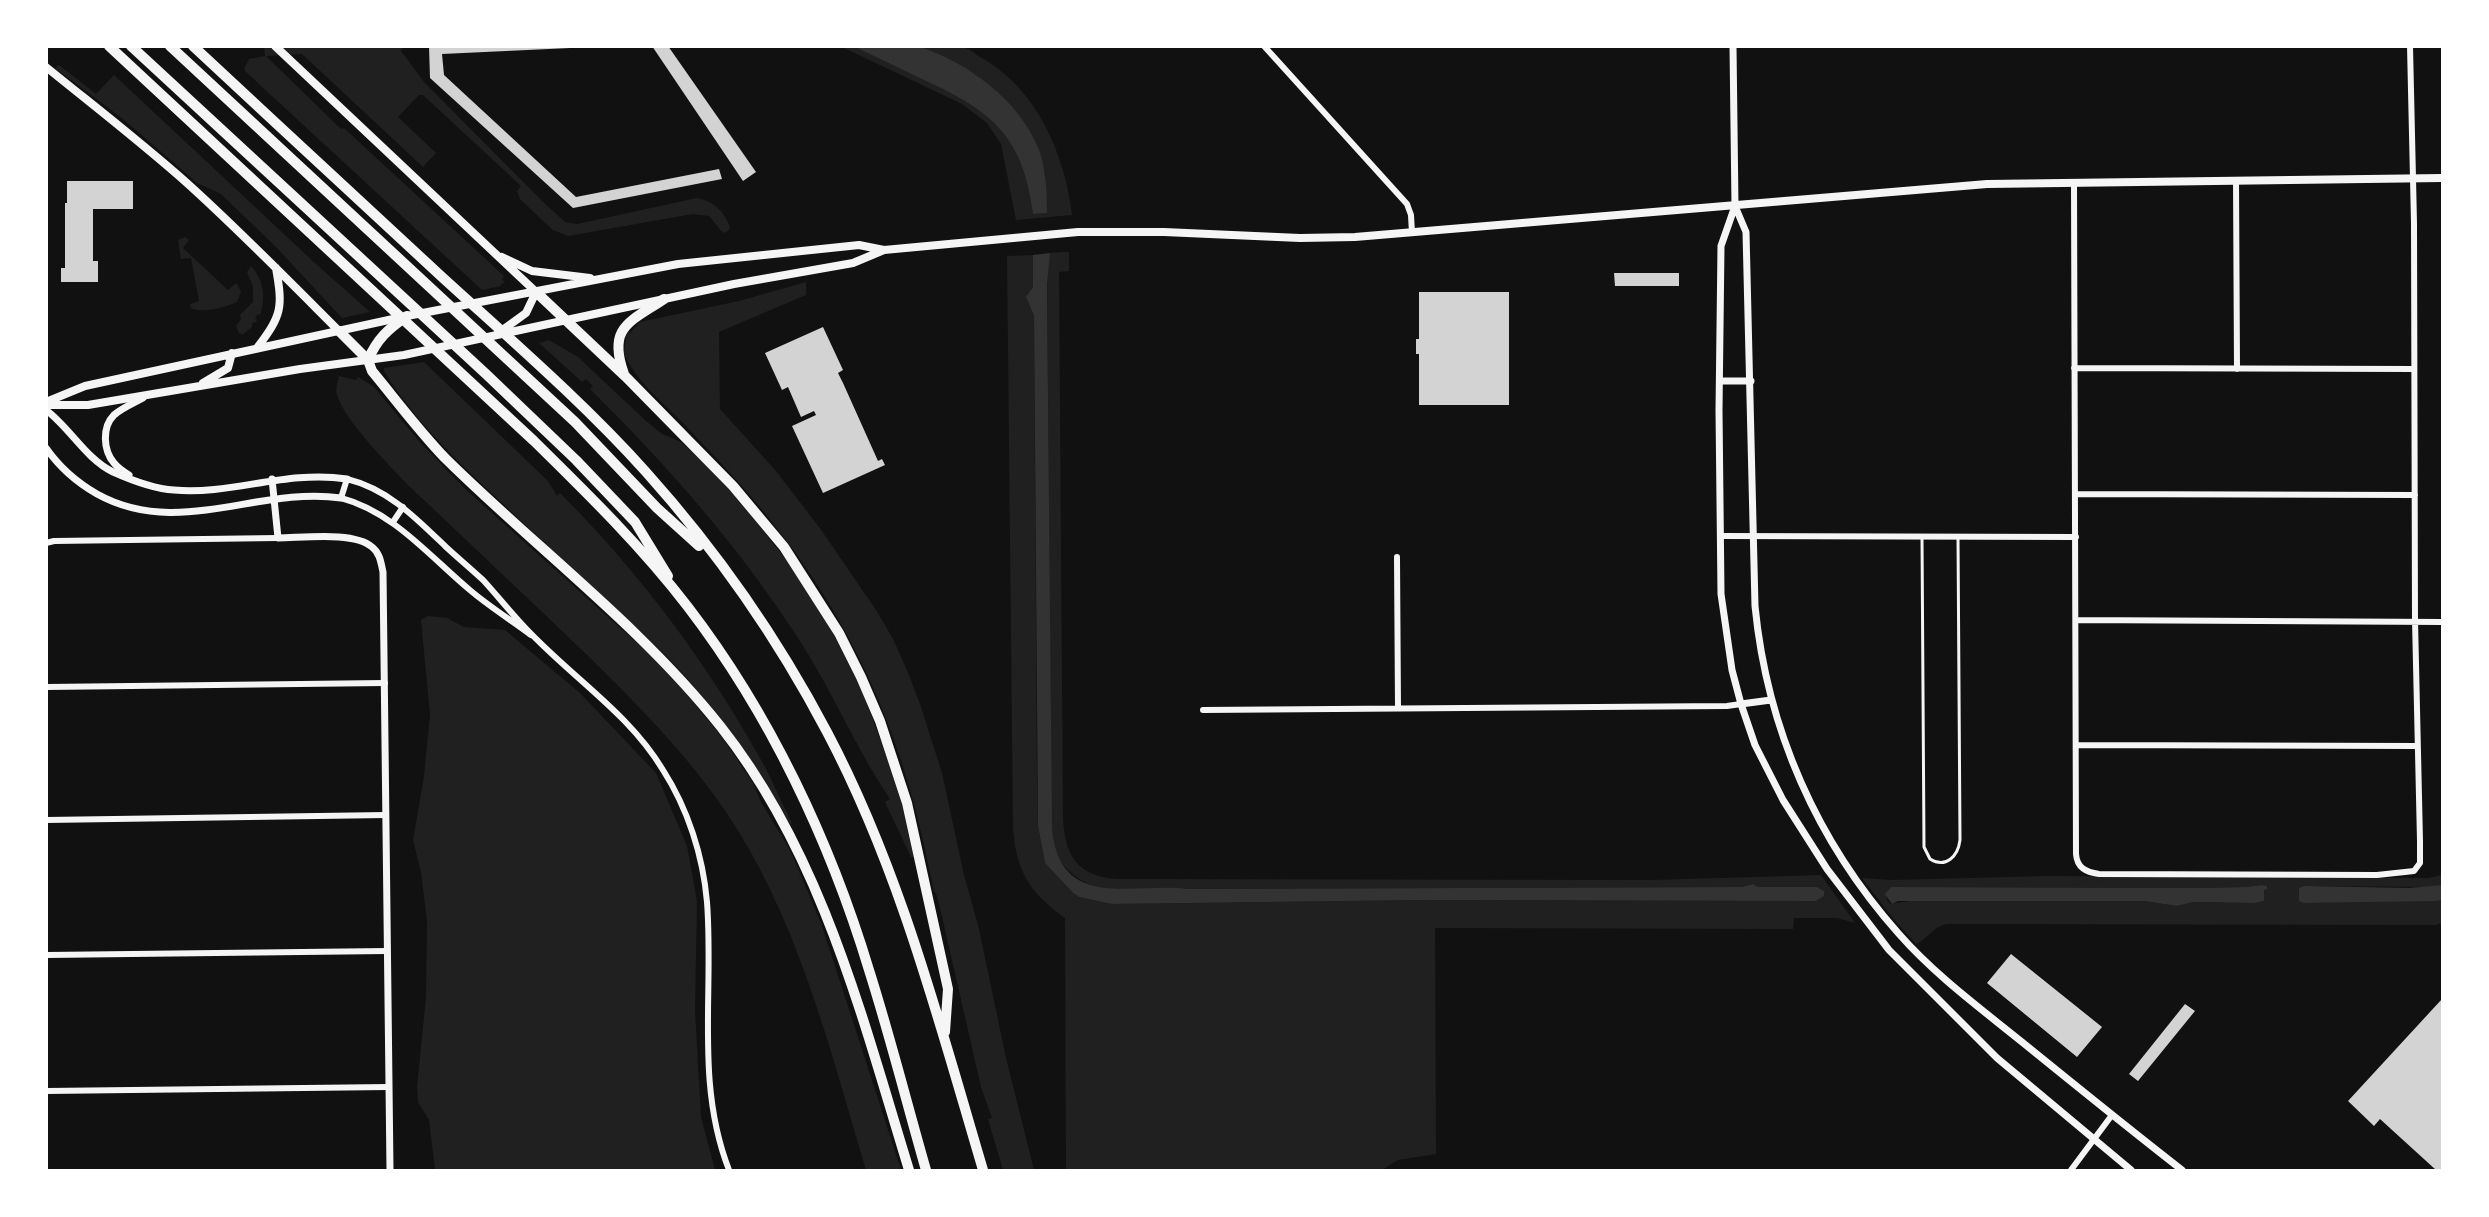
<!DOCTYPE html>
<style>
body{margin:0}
#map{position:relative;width:2489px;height:1217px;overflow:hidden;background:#111;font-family:"Times New Roman",serif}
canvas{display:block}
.frame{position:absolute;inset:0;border:48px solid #fff;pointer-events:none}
</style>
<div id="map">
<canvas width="2489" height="1217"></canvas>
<div class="frame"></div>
</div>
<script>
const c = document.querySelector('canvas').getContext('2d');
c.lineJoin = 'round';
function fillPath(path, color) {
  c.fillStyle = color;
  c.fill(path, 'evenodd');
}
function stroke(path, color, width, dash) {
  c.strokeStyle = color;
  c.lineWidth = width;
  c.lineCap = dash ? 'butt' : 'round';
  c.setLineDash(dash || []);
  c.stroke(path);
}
const green = new Path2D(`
 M 264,47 L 403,47 L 401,51 L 424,82 L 542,201 L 565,222 L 577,224 L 697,198 C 713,201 724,211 730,227 L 728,231 L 723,233 L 709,216 L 693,214 L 568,236 L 553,230 L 542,220 L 520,199 L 517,191 L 521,186 L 423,95 L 419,95 L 398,117 L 436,153 L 423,167 L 302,54 L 266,56 L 341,129 L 344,128 L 504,276 L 502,279 L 505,283 L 501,284 L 501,286 L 482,290 L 246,72 L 244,69 L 249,59 L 265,56 Z
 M 842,47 L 855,47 C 879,58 902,70 926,81 C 993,112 1023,137 1033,214 L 1047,213 L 1045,174 L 1033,138 L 978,76 L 918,47 C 931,47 946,45 960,47 C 967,47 974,53 980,57 C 1036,87 1065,154 1072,215 L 1016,220 L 1001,144 L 987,123 L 962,104 Z
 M 59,65 L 96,94 L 114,75 L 316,264 L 370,312 L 342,318 L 277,248 L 221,194 L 197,183 L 123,119 L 55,68 Z
 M 185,237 L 189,240 L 183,248 L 228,290 L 235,284 L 237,284 L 241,292 L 237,302 C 226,307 202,314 191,308 L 190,304 L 199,301 L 191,258 L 181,259 L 178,240 Z
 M 1063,252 L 1069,252 L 1069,271 L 1059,272 L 1063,818 C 1065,857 1078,877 1119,879 L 1652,880 L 1821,875 L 1855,923 L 1837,918 L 1794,918 L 1793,929 L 1435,928 L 1436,1154 L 1398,1160 L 1382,1170 L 1066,1170 L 1065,918 C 1029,892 1016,871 1013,827 L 1007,256 L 1033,255 L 1033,287 L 1028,295 L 1027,300 L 1034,316 L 1037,787 L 1038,826 L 1045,863 L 1073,893 L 1079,897 L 1113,904 L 1422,900 L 1816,901 L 1824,895 L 1824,891 L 1817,887 L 1758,887 L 1753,884 L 1741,887 L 1187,889 C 1163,886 1138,891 1114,890 C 1089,889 1061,872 1054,847 C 1048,824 1051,796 1051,773 L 1047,264 L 1050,253 Z
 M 251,266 C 264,280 266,298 260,315 L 258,314 L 255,318 L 257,320 L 256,322 L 252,323 L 252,327 L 242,335 L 239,333 L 236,326 L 241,319 L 240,315 L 253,302 L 253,286 L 247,272 Z
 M 806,282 L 806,295 L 719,332 L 720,409 L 776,471 L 822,531 L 878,613 L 893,639 L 907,670 L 920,704 L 942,773 L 964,875 L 979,929 L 1006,1058 L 1034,1170 L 1003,1170 L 988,1119 L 992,1118 L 981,1087 L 940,908 L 936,893 L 934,892 C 927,858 920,824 910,790 C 883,693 835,600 771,521 C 744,486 713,455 683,423 C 663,402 635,381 624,353 L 627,332 L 630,333 L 640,322 L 739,301 Z
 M 549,340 L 578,357 L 645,420 L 662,434 L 681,442 L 703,462 L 732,492 L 792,567 L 828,623 L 864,695 L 899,792 L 914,857 L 911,857 L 885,802 L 890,799 C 856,749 833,692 800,641 C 740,548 669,467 590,389 L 593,386 L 586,379 L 582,382 L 539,343 Z
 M 424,362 L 548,481 L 557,496 L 560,493 C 641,574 708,664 764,765 C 774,784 782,804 792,823 L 790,824 C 751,759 709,697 654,644 C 603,595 549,548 498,499 C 456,460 413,419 384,371 L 384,368 Z
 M 339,376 L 356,380 L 358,377 L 374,387 L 418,440 L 464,488 L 645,650 L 682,689 L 722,737 L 753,783 L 761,802 L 790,850 L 821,923 L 901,1170 L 866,1170 C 832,1056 802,935 739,832 C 697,764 642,709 586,654 C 527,597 467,541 408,485 C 388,464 345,421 337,395 C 335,389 338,382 339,376 Z
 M 428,616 L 447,618 L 464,627 L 505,630 L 580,693 L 656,773 L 687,846 L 697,901 L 695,1011 L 701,1117 L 715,1170 L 435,1170 L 429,1120 L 418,1102 L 417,1087 L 426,997 L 427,921 L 421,872 L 413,840 L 424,776 L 430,715 L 421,620 Z
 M 2442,875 L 2442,885 L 2432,887 L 2305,886 L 2304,903 L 2442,900 L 2442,923 L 2436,925 L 1947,924 C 1930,928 1929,939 1916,944 L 1891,916 L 1862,878 L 1891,880 L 2047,876 L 2428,878 ZM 2262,885 L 2267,887 L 2264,889 L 2264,901 L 2255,903 L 2193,902 L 2177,906 L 2144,901 L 1910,901 L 1890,904 L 1887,900 L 1888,890 L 1891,887 L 2200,888 L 2246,887 Z`);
const water = new Path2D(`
 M 855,47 C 871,46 906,43 920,47 C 969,63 1020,101 1039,150 C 1046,169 1047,192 1047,213 L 1033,214 C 1023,137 993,112 926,81 C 902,70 879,58 855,47 Z
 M 1050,253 L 1047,284 L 1052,829 C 1060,912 1134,882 1187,889 L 1741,887 L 1753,884 L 1758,887 L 1817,887 L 1824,891 L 1824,896 L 1816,901 L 1422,900 L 1112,904 L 1079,897 L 1073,893 L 1045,863 L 1038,826 L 1034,316 L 1026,297 L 1033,287 L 1033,255 Z
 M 2262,885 L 2267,886 L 2267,889 L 2264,890 L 2264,901 L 2255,903 L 2193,902 L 2177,906 L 2144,901 L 1898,901 L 1892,904 L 1885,894 L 1891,887 L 2200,888 L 2246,887 Z
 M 2442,885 L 2442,900 L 2435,901 L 2304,903 L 2299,901 L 2299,888 L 2305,886 L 2409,888 Z`);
const building = new Path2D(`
 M 429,46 L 570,46 L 570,48 L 442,54 L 444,75 L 576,197 L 719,169 L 722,179 L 573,208 L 430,78 Z
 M 652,46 L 668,46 L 756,172 L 743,181 Z
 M 67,181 L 133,181 L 133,209 L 93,209 L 93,261 L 98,261 L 98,282 L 61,282 L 61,268 L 65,268 L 65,203 L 67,203 Z
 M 1614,273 L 1679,273 L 1679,286 L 1615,286 Z
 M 1419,292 L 1509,292 L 1509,405 L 1419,405 L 1419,354 L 1416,354 L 1416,339 L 1419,339 Z
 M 823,327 L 843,370 L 838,373 L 843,383 L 878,461 L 882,459 L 885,465 L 823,493 L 792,426 L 816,415 L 814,411 L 801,417 L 788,387 L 782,390 L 765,353 Z
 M 2011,954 L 2102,1027 L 2077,1057 L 1987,983 Z
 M 2442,999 L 2442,1170 L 2436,1170 L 2380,1119 L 2374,1126 L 2348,1101 Z
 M 2185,1004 L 2195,1011 L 2138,1081 L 2129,1074 Z`);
const service = new Path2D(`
 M 1922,537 L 1924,847 L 1930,859 C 1946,869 1958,856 1960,840 L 1958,537`);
const minor = new Path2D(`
 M 1264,46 L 1407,204 L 1411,215 L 1412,233
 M 2236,181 L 2237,369
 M 2074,184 L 2076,854 C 2077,868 2086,872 2099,874 L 2377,875 L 2414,871 L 2420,863 L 2420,841 L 2415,620 L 2414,223 L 2410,46
 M 2074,368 L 2414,369
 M 2076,494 L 2415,495
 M 393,522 L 403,507
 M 1720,536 L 2076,537
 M 46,543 L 54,541 L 278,538
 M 1397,557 L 1398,708
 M 2076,620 L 2442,622
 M 531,635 C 511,620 490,607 471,591 C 430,557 394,512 341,498 L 347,479 C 388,489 416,518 446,547 C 458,558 471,569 483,580 C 495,593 507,608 519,621 C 565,673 627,710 663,770 C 688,809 703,856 707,902 C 714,993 695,1083 729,1170
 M 46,687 L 385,683
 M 1203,710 L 1727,706 L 1741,704
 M 2076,745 L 2417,746
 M 46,820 L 386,815
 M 46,955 L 387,951
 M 46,1091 L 389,1087
 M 2071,1170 L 2112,1115`);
const tertiary = new Path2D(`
 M 1733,46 L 1735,206 L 1746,232 L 1755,606 C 1767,729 1817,842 1899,934 C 1935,975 1980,1008 2022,1042 C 2075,1085 2128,1128 2182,1170
 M 1735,206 L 1721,246 L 1719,410 L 1721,594 L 1732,670 L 1741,704 L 1755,745 L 1783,800 L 1827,869 L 1889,950 L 1997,1058 L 2131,1170
 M 1720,381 L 1751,381
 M 46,410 C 70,428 86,459 113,472 C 131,480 155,489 174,490 C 233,495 285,470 347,479
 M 46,448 C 60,468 76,482 97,494 C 178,539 258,486 341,498
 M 129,475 C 124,472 118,468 114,463 C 103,450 102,427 114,415 C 122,408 134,403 143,398
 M 272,479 L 278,538 C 302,538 354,531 372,547 C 380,553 381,563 383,572 L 390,1170
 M 1741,704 L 1771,700`);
const secondary = new Path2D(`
 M 275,46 L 536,292
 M 46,67 C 94,106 142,143 188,184 C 240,231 289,281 339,331
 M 502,257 L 532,271 L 590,278
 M 497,334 L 526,313 L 536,292
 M 257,348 C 282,315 283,308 276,268
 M 203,383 L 228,368 L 232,353
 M 46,402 L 85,386 L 407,316 L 678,264 L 859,245 L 884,250
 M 46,405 L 88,405 L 300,369 L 404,355 L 734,284 L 853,263 L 884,250 L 1078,232 L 1164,232 L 1300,238 L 1355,237 L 1987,184 L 2442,178`);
const motorway = new Path2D(`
 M 109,46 L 534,441 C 588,494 642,547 688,607 C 770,714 830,841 869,970 C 890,1036 907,1104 926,1170
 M 131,46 L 486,374 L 576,460 L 635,522 L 668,576
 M 170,46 L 575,422 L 657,508 L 699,546
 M 193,46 C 276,123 358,200 442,277 C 511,340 583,402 646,472 C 716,550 778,639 827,732 C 900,870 939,1022 983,1170
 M 536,292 L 626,377 L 733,486 L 784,547 L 839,633 L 861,677 L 880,721 L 907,803 L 948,989 L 945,1032
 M 339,331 L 368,360 L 372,371 C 396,400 419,431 445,458 C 536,548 641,626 721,727 C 822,855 862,1017 909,1170
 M 368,360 C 377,339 388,329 407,316
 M 624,374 C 607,327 630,322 664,299`);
fillPath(green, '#202020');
fillPath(water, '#333');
fillPath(building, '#d3d3d3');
stroke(service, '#f5f5f5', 3);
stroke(minor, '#f5f5f5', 6);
stroke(tertiary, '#f5f5f5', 7);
stroke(secondary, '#f5f5f5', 8);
stroke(motorway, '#f5f5f5', 10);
</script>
